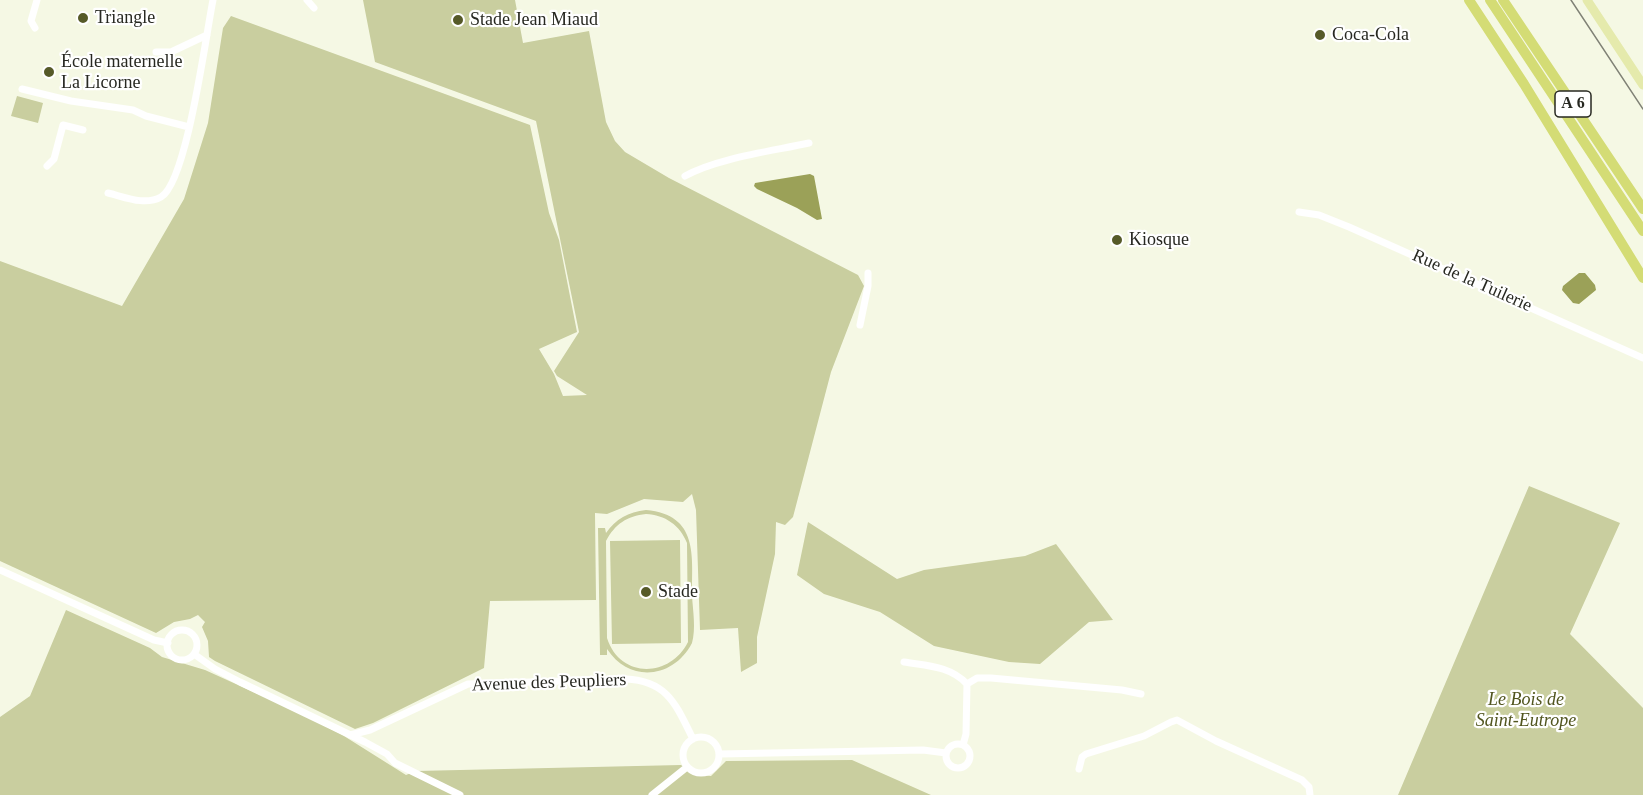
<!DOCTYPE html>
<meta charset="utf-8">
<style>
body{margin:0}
canvas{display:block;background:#f5f8e4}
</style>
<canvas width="1643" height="795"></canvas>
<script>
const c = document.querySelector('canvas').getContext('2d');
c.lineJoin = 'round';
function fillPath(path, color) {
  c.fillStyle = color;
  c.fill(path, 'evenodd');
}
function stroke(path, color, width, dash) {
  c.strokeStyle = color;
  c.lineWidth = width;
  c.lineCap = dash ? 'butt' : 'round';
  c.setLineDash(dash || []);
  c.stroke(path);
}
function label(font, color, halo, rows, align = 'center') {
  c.font = font + ' Georgia,serif';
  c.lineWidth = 4.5;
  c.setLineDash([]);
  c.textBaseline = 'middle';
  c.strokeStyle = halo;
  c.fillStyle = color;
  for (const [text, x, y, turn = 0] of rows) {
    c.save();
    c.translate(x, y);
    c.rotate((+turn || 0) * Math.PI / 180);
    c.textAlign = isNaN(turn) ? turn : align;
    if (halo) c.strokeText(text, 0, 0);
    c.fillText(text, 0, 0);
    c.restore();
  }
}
const green = new Path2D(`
 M 363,0 L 515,0 L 523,43 L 589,31 L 606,122 L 615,141 L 625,152 L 669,178 L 858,275 L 864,286 L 831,372 L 793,517 L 785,525 L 776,522 L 775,554 L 757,637 L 757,663 L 741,672 L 738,628 L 700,630 L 696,510 L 692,494 L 683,502 L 644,499 L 607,514 L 595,513 L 596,600 L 490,601 L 484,668 L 373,723 L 355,729 L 215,661 L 209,657 L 208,641 L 202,627 L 205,622 L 198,615 L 190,619 L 174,622 L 156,633 L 0,561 L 0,261 L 122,306 L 184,199 L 208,123 L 223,28 L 231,16 L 530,125 L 549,213 L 559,240 L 577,332 L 539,349 L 554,374 L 563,396 L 587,395 L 557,376 L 554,371 L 579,332 L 536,121 L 375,62 Z
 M 17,96 L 43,103 L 38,123 L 11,116 Z
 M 1529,486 L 1620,523 L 1570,634 L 1643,708 L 1643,795 L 1398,795 Z
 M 646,510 C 699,515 692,556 692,596 C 693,611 696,629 692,643 C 674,678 630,684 607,649 L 607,655 L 600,655 L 598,528 L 605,528 L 606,533 C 616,519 628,512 646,510 ZM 646,514 C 665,515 680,525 687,543 L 688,642 C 670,678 620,679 607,638 L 606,541 C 615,524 627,516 646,514 Z
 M 808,522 L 897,579 L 924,570 L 1025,556 L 1056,544 L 1113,620 L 1089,622 L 1040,664 L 1009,662 L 934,646 L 880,612 L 824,594 L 797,575 Z
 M 680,540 L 681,643 L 612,644 L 610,541 Z
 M 66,610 L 150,648 L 162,657 L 205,670 L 302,714 L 344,736 L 406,775 L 416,771 L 681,765 L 694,775 L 711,776 L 726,761 L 852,760 L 931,795 L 0,795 L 0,717 L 30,696 Z`);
const water = new Path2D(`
 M 810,174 L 814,176 L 822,219 L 817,220 L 797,208 L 757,189 L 754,186 L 755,183 Z
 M 1579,273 L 1585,273 L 1595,285 L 1596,290 L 1579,304 L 1573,303 L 1562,290 L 1563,286 Z`);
const minor = new Path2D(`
 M 307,0 L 314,8
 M 35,28 L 31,21 L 37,0
 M 156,52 L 171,52 L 207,35
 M 22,89 L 71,101 L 133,110 L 146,116 L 189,127
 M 47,166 L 54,159 L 63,125 L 83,130
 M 685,176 C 717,158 773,151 809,143
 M 108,193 C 125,197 145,206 161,197 C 187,182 206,34 213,0
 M 1299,212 L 1319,215 L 1349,227 L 1643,358
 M 860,325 L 868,286 L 868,273
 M 0,570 L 154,640 L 168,643
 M167 645a15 15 0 1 1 30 0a15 15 0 1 1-30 0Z
 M 194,654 L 215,669 L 240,682 L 365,742 L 387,754 L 395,763 L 460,795
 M 904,662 C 928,666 950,666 967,684
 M 967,684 L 977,678 L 991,678 L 1122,690 L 1141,694
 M 350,735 L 370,730 L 468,684 L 626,679 C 668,681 676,705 693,739
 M683 755a18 18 0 1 1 36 0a18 18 0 1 1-36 0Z
 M946 756a12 12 0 1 1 24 0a12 12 0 1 1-24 0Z
 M 963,745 L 966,734 L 967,684
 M 720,754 L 923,750 L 946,753
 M 1079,769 L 1082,757 L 1086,754 L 1144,736 L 1171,722 L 1177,720 L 1216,741 L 1302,780 L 1309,787 L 1310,795
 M 652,795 L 687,767`);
const major = new Path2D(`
 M 1587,0 L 1643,85`);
const highway = new Path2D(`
 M 1469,0 L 1524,84 L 1643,278
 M 1490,0 L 1643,231
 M 1503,0 L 1643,209`);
const tram = new Path2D(`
 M 1571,0 L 1643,109`);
const markers = [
 [83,18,6,"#565a28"],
 [458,20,6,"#565a28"],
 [1320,35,6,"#565a28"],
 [49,72,6,"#565a28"],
 [1117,240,6,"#565a28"],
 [646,592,6,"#565a28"]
];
const shields = [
 [1573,104,36]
];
const shieldNames = [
 ["A 6",1573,104]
];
const poiNames = [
 ["Triangle",95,18],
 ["Stade Jean Miaud",470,20],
 ["Coca-Cola",1332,35],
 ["École maternelle",61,62],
 ["La Licorne",61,83],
 ["Kiosque",1129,240],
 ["Stade",658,592]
];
const streetNames = [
 ["Rue de la Tuilerie",1472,281,24],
 ["Avenue des Peupliers",549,683,-2]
];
const parkNames = [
 ["Le Bois de",1526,700],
 ["Saint-Eutrope",1526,721]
];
fillPath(green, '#c9ce9f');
fillPath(water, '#9ba158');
stroke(minor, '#fff', 7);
stroke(major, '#e5eaac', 9);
stroke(highway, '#d4dc75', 10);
stroke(tram, '#808276', 1.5);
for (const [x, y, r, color] of markers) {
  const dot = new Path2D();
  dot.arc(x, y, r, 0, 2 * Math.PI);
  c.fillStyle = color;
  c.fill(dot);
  stroke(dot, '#fff', 2);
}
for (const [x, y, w] of shields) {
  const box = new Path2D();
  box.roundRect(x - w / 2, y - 13, w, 26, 4.5);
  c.fillStyle = '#fff';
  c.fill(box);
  stroke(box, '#272821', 1.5);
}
label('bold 16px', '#272821', null, shieldNames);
label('18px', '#272821', '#fff', poiNames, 'left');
label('18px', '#272821', '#fff', streetNames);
label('italic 18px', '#51551f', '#fff', parkNames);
</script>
